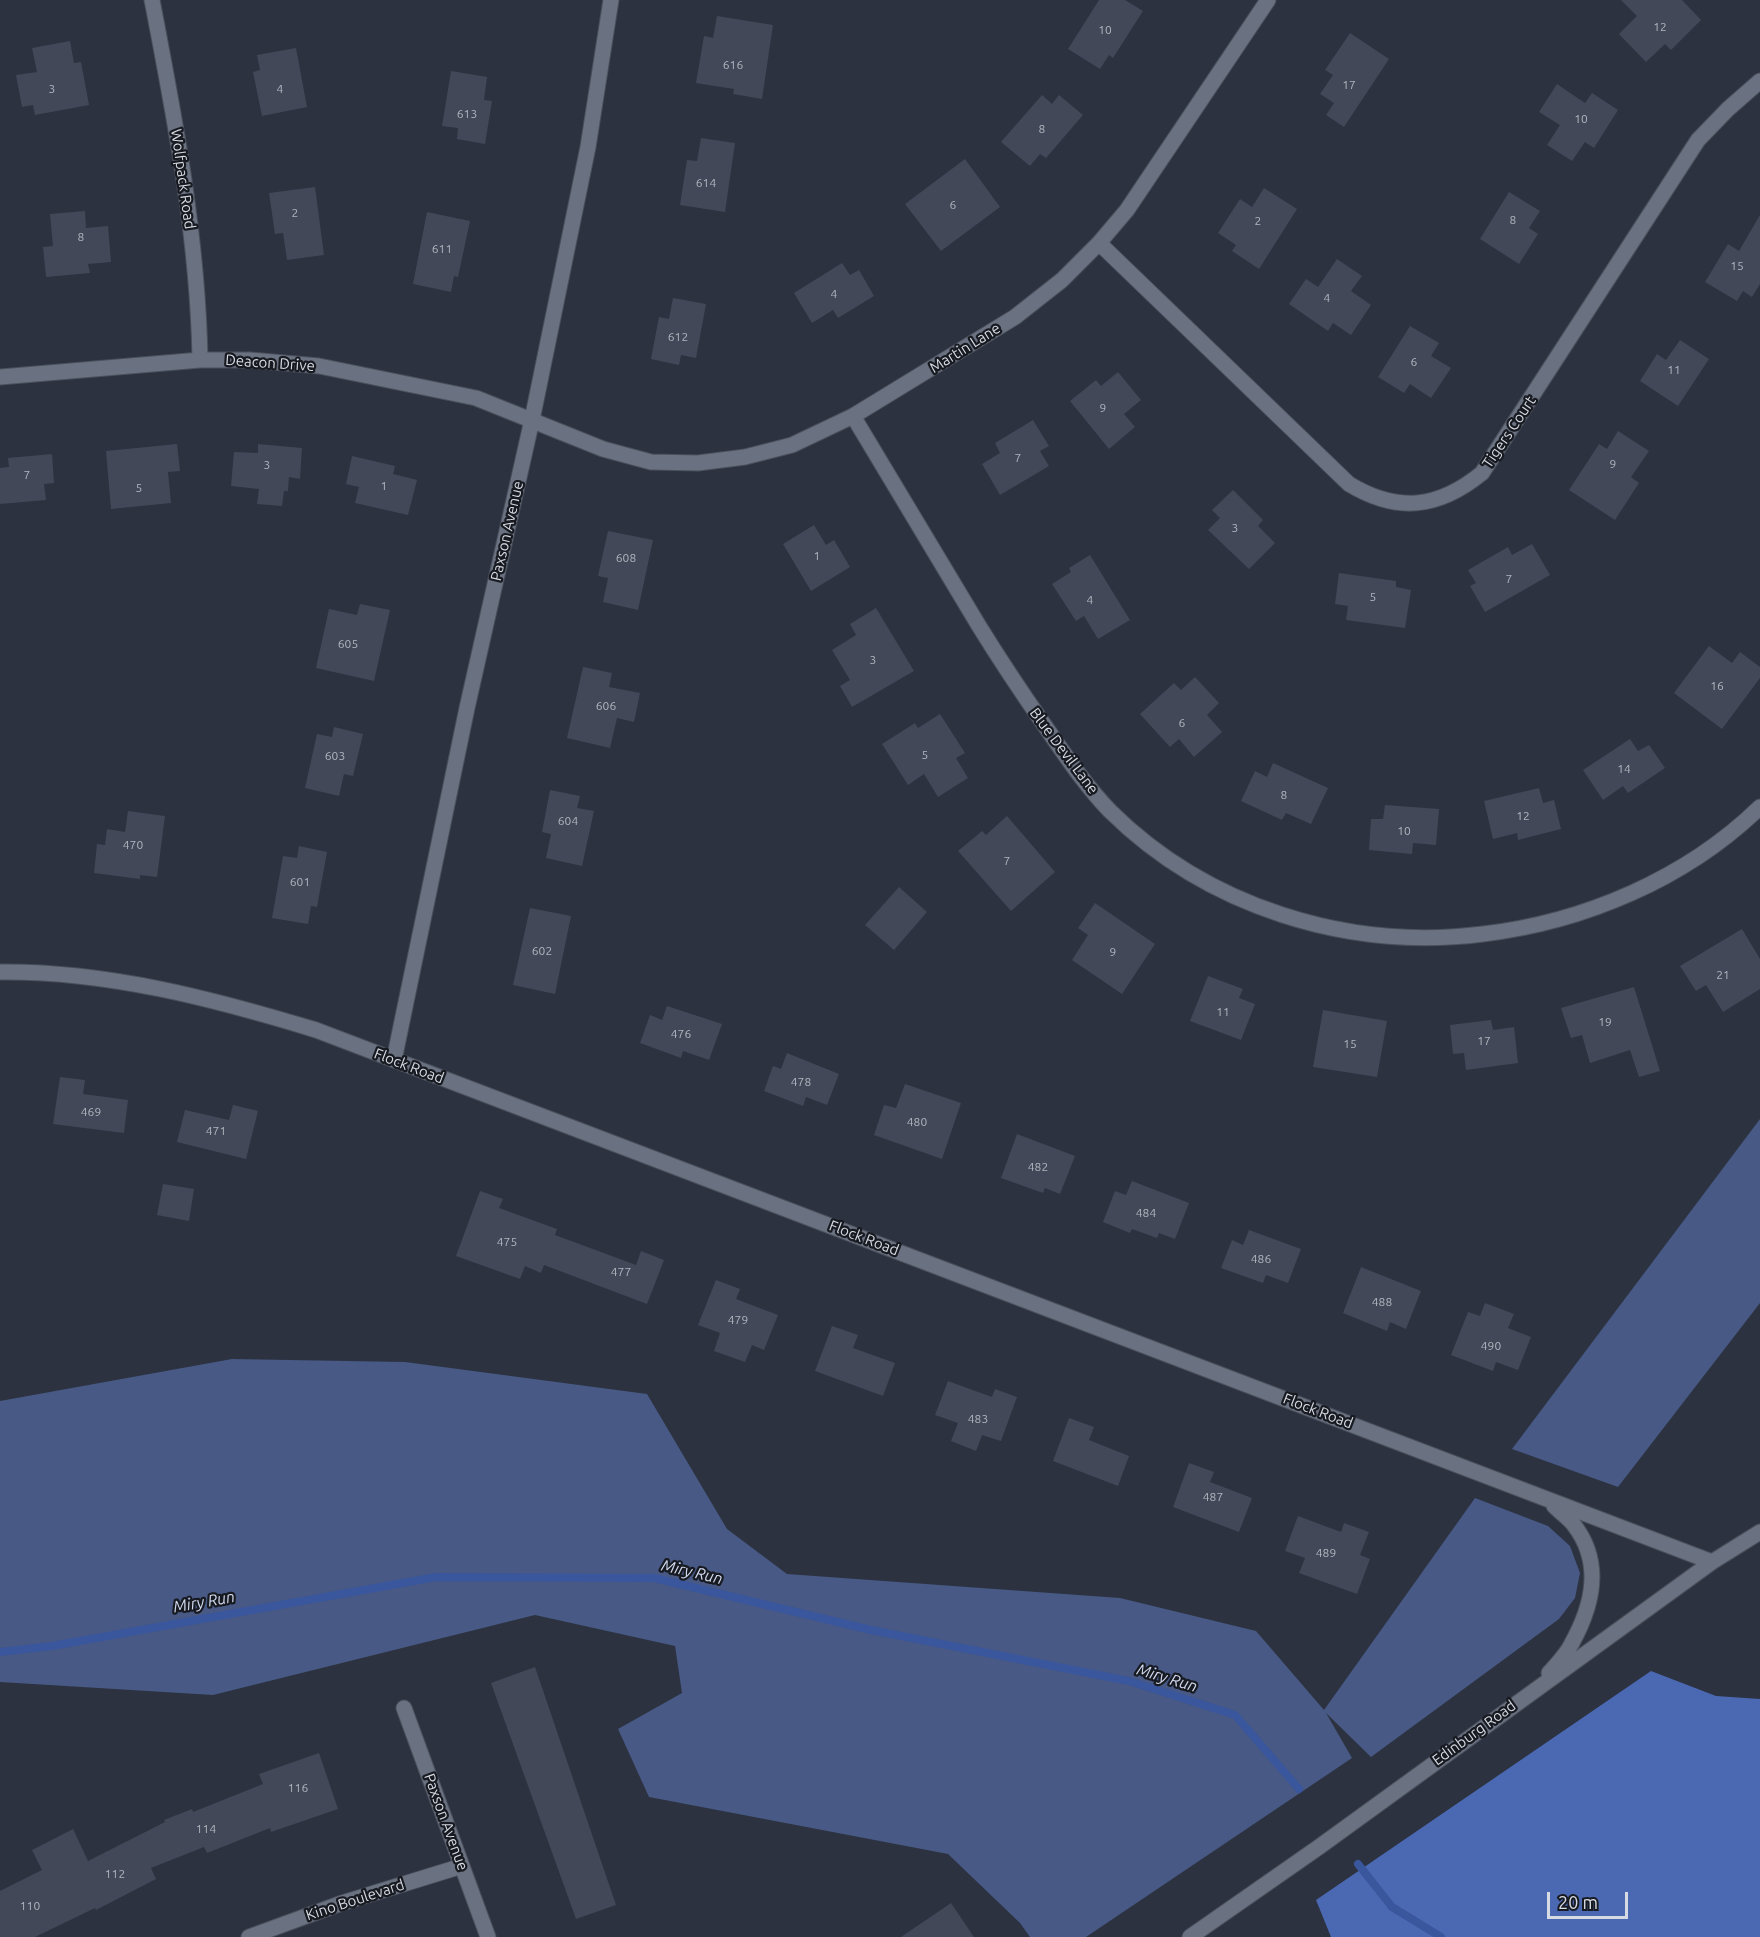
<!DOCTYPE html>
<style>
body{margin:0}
#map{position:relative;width:1760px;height:1937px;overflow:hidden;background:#2c3240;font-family:Ubuntu,sans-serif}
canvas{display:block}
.scale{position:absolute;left:1547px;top:1892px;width:81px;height:27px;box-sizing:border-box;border:3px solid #d6dae3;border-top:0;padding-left:8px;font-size:18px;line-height:21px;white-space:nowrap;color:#d6dae3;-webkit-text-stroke:4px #171a20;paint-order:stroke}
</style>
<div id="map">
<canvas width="1760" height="1937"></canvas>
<div class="scale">20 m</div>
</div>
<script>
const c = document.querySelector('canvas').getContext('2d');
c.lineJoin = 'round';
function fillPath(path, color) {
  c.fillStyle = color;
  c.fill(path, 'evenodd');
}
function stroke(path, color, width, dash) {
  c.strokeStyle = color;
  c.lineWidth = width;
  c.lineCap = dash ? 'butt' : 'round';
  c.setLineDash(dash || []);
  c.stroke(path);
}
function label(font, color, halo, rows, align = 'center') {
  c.font = font + ' Ubuntu,sans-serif';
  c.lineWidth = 4.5;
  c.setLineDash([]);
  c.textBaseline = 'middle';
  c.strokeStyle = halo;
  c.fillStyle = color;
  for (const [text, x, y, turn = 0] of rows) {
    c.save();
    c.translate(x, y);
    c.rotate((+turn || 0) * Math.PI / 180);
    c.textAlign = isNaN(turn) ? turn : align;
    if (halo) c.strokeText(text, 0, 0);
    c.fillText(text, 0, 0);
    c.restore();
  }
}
const green = new Path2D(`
 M 1760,1119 L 1760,1303 L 1618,1487 L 1512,1449 Z
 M 232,1359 L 405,1362 L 647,1394 L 727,1529 L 787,1574 L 1120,1598 L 1256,1631 L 1324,1710 L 1475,1498 L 1548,1526 L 1570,1546 L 1580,1573 L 1575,1598 L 1559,1619 L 1371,1757 L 1326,1713 L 1352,1758 L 1086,1937 L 1030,1937 L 1020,1923 L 948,1854 L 649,1797 L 618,1729 L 682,1693 L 675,1646 L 535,1615 L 213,1695 L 0,1682 L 0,1401 Z`);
const forest = new Path2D(`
 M 1651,1671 L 1716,1696 L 1760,1699 L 1760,1937 L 1331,1937 L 1316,1900 Z`);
const stream = new Path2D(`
 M 0,1652 L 52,1646 L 436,1577 L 654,1578 L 871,1630 L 1129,1681 L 1235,1715 L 1299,1789
 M 1358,1864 L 1392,1907 L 1441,1937`);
const building = new Path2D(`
 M 1099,0 L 1125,0 L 1143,11 L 1113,58 L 1109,55 L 1100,69 L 1068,49 Z
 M 1621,0 L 1682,0 L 1701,20 L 1671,50 L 1665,44 L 1646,62 L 1619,34 L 1637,16 Z
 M 717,16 L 773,25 L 762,99 L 733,94 L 734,89 L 696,83 L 704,36 L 713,38 Z
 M 1350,33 L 1389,59 L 1344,127 L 1326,115 L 1334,103 L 1320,94 L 1333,75 L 1325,70 Z
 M 70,41 L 74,63 L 81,62 L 89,105 L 35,115 L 33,105 L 22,107 L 16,75 L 37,72 L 32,48 Z
 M 296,48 L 307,107 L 262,116 L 253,72 L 260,70 L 257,55 Z
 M 451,71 L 487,77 L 484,100 L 492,101 L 485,144 L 457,139 L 458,128 L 442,126 Z
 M 1557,84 L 1585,103 L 1592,93 L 1618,110 L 1594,148 L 1585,142 L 1572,161 L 1547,145 L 1560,125 L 1539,112 Z
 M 1042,95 L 1052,104 L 1059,95 L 1083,115 L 1046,158 L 1040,154 L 1030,166 L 1001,142 Z
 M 701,138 L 735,143 L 725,212 L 680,205 L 687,160 L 697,161 Z
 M 965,159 L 1000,207 L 941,251 L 905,204 Z
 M 315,187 L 324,255 L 287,260 L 283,233 L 275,234 L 269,193 Z
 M 1264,188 L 1297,209 L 1259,269 L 1232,251 L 1236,245 L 1218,233 L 1240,199 L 1252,207 Z
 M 1509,192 L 1540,211 L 1529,228 L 1538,234 L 1519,264 L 1480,239 Z
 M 85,211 L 86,228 L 108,226 L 111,262 L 88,264 L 90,273 L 46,277 L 43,247 L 53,246 L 50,214 Z
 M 427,212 L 470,221 L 458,277 L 454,276 L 451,292 L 413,284 Z
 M 1760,215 L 1760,284 L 1752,297 L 1743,291 L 1737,301 L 1705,282 L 1728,244 L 1739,251 Z
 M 1337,259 L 1362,276 L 1351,291 L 1371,305 L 1351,335 L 1333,323 L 1328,331 L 1289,304 L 1306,279 L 1318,287 Z
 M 842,263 L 850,275 L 859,270 L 874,296 L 838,318 L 833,310 L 812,323 L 794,293 Z
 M 673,298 L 706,304 L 696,358 L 681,355 L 679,365 L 651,359 L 659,317 L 669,319 Z
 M 1410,326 L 1439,343 L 1431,356 L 1451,368 L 1431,398 L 1410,384 L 1404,393 L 1378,377 Z
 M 1680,340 L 1709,359 L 1678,406 L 1640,381 L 1657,354 L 1666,360 Z
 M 1118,372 L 1141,400 L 1124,414 L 1135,427 L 1109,449 L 1070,401 L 1096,380 L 1101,386 Z
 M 1033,420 L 1049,446 L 1040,451 L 1049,466 L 1000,495 L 982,464 L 1000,453 L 995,443 Z
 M 1618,431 L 1649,451 L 1631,477 L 1639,483 L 1615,520 L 1569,490 L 1599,444 L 1607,449 Z
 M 177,444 L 180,471 L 168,472 L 171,503 L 111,509 L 106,451 Z
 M 258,444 L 302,448 L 300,479 L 289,477 L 288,491 L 284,491 L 282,506 L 257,504 L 259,489 L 231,486 L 234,452 L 258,453 Z
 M 52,454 L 54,483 L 44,484 L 46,500 L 0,504 L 0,468 L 9,467 L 8,458 Z
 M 352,456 L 395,466 L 393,474 L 417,480 L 408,515 L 355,503 L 359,487 L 346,484 Z
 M 1233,490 L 1263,520 L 1258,526 L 1275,543 L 1249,569 L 1208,530 L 1220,518 L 1212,510 Z
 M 814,525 L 826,545 L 834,540 L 850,567 L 811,591 L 783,544 Z
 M 608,531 L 653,540 L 638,610 L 603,602 L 608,578 L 598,576 Z
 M 1532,544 L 1550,575 L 1485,612 L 1470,586 L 1476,583 L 1468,570 L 1508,547 L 1512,555 Z
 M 1090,555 L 1130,620 L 1098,639 L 1084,616 L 1076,621 L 1052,584 L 1071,572 L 1069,568 Z
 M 1339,573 L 1396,581 L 1396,587 L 1411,590 L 1405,628 L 1346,620 L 1348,606 L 1335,604 Z
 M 360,604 L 390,610 L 374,681 L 316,668 L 329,609 L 357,615 Z
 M 876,608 L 914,671 L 852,707 L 840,686 L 850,680 L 832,650 L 856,635 L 850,624 Z
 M 1709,646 L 1732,663 L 1740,652 L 1760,667 L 1760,678 L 1722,729 L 1674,693 Z
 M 583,667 L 612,673 L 609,687 L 640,693 L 634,722 L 617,718 L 610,748 L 567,738 Z
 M 1195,677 L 1219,703 L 1207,715 L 1222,732 L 1194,757 L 1179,739 L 1170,747 L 1140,714 L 1174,683 L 1181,690 Z
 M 940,714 L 965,753 L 956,758 L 968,778 L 938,797 L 924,774 L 908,785 L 882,744 L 915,723 L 918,728 Z
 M 334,727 L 363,734 L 353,776 L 344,774 L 339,796 L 305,788 L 317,734 L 332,737 Z
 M 1630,739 L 1638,751 L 1649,745 L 1665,768 L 1628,793 L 1623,786 L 1603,800 L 1583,770 Z
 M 1273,763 L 1328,788 L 1311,824 L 1286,813 L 1282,820 L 1241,801 L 1255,771 L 1267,777 Z
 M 1539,788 L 1543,803 L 1554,800 L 1561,829 L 1518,840 L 1517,833 L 1493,839 L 1484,801 Z
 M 550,790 L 580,796 L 577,808 L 594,811 L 582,866 L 546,858 L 551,834 L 542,832 Z
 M 1385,805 L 1439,809 L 1436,845 L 1413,843 L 1412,854 L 1369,850 L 1371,819 L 1383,819 Z
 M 128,811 L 165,816 L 157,877 L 140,875 L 140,879 L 94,873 L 97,844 L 105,845 L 107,829 L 125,832 Z
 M 1007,816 L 1055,872 L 1011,911 L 958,851 L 982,831 L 986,835 Z
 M 299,846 L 327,852 L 317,907 L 311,906 L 308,924 L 272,918 L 283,856 L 297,858 Z
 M 899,887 L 927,912 L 894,950 L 865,925 Z
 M 1095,903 L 1155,944 L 1122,994 L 1072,960 L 1088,935 L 1078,928 Z
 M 530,908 L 571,916 L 555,994 L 513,985 Z
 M 1742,929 L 1760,959 L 1760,989 L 1723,1012 L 1706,985 L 1696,991 L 1680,966 Z
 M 1208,976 L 1243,989 L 1239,998 L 1255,1004 L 1241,1040 L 1190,1021 Z
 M 1634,987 L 1660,1071 L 1639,1077 L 1630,1050 L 1590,1063 L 1582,1035 L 1571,1038 L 1561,1008 Z
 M 667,1006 L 722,1024 L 709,1060 L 683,1051 L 681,1058 L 640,1043 L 650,1015 L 662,1020 Z
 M 1323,1010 L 1387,1021 L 1377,1077 L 1313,1067 Z
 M 1491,1020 L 1493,1030 L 1514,1027 L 1518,1063 L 1466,1070 L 1464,1053 L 1453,1054 L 1450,1025 Z
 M 787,1053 L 839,1074 L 827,1105 L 806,1097 L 803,1106 L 764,1091 L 773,1066 L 781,1069 Z
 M 60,1077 L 85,1080 L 83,1094 L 128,1100 L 124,1133 L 53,1124 Z
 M 905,1084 L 961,1103 L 942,1159 L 874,1135 L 884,1105 L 896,1108 Z
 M 233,1105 L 258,1111 L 246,1159 L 177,1142 L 185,1110 L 229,1120 Z
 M 1017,1134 L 1075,1156 L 1060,1194 L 1045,1188 L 1043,1193 L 1001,1178 Z
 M 1132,1181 L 1189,1203 L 1175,1239 L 1159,1233 L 1157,1238 L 1132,1229 L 1130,1233 L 1103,1222 L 1115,1191 L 1126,1195 Z
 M 163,1184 L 194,1189 L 189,1221 L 157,1215 Z
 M 480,1191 L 503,1199 L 499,1208 L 557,1229 L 555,1235 L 636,1265 L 641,1251 L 664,1260 L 647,1304 L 544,1265 L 541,1273 L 525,1266 L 520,1279 L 456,1256 Z
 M 1249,1230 L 1301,1249 L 1288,1283 L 1266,1275 L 1263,1283 L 1221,1268 L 1232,1240 L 1243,1245 Z
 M 1361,1267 L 1421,1291 L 1406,1329 L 1390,1322 L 1387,1331 L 1343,1313 Z
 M 716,1280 L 740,1289 L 736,1299 L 778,1315 L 764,1350 L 752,1345 L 745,1362 L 714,1351 L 720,1333 L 698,1325 Z
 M 1485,1303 L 1514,1314 L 1508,1328 L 1531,1337 L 1518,1370 L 1496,1362 L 1493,1371 L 1451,1355 L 1468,1312 L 1480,1316 Z
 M 832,1326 L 858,1335 L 853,1348 L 895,1363 L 883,1396 L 815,1371 Z
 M 948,1381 L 992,1397 L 995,1389 L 1017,1397 L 1001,1441 L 982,1435 L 976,1451 L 951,1441 L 958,1423 L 935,1415 Z
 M 1069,1418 L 1094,1427 L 1089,1440 L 1129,1456 L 1118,1486 L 1053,1461 Z
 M 1189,1463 L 1214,1472 L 1210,1482 L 1252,1498 L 1239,1532 L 1173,1507 Z
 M 1298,1516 L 1341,1532 L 1344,1523 L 1369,1532 L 1360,1555 L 1370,1559 L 1357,1594 L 1299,1573 L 1305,1558 L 1285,1551 Z
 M 535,1667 L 616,1905 L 576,1919 L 491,1683 Z
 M 319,1753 L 338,1809 L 271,1832 L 270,1828 L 207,1853 L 204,1847 L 151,1868 L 156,1879 L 96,1910 L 95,1908 L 35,1937 L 0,1937 L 0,1891 L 42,1870 L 32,1850 L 73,1829 L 88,1861 L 165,1822 L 164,1820 L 192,1809 L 193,1812 L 263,1784 L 259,1774 Z
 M 951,1903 L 974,1937 L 901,1937 Z`);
const minor = new Path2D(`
 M 152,0 C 175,119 198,239 200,360
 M 1099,243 L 1349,484 C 1397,513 1438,509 1482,473 L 1698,140 L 1728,109 L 1760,81
 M 0,377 L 200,360 L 250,360 L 319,366 L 476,398 L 603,449 L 651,462 L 698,463 L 745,457 L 792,445 L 853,416 L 1015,317 L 1062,280 L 1099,243 L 1127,210 L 1268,0
 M 853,416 C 895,486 937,556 979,626 C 1000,660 1022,693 1045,726 C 1065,755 1085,785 1110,811 C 1207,907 1348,951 1483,934 C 1584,922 1686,879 1760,807
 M 404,1708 L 488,1937
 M 249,1937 L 342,1903 L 462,1866`);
const tertiary = new Path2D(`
 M 394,1060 L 467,708 L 532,420 L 588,147 L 611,0`);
const secondary = new Path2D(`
 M 0,972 C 108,971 214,999 316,1030 L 1712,1562
 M 1549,1673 C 1557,1664 1567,1654 1572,1643 C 1593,1605 1603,1563 1574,1525 C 1569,1518 1560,1512 1554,1506
 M 1190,1937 L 1319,1847 L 1712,1562 L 1760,1532`);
const numberNames = [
 ["12",1660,27],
 ["10",1105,30],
 ["616",733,65],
 ["17",1349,85],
 ["3",52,89],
 ["4",280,89],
 ["613",467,114],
 ["10",1581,119],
 ["8",1042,129],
 ["614",706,183],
 ["6",953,205],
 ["2",295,213],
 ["8",1513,220],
 ["2",1258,221],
 ["8",81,237],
 ["611",442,249],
 ["15",1737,266],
 ["4",834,294],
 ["4",1327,298],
 ["612",678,337],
 ["6",1414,362],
 ["11",1674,370],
 ["9",1103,408],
 ["7",1018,458],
 ["9",1613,464],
 ["3",267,465],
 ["7",27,475],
 ["1",384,486],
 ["5",139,488],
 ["3",1235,528],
 ["1",817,556],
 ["608",626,558],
 ["7",1509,579],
 ["5",1373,597],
 ["4",1090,600],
 ["605",348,644],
 ["3",873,660],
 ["16",1717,686],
 ["606",606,706],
 ["6",1182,723],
 ["5",925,755],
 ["603",335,756],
 ["14",1624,769],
 ["8",1284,795],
 ["12",1523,816],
 ["604",568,821],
 ["10",1404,831],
 ["470",133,845],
 ["7",1007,861],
 ["601",300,882],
 ["602",542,951],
 ["9",1113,952],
 ["21",1723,975],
 ["11",1223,1012],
 ["19",1605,1022],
 ["476",681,1034],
 ["17",1484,1041],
 ["15",1350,1044],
 ["478",801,1082],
 ["469",91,1112],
 ["480",917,1122],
 ["471",216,1131],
 ["482",1038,1167],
 ["484",1146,1213],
 ["475",507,1242],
 ["486",1261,1259],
 ["477",621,1272],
 ["488",1382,1302],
 ["479",738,1320],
 ["490",1491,1346],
 ["483",978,1419],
 ["487",1213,1497],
 ["489",1326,1553],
 ["116",298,1788],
 ["114",206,1829],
 ["112",115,1874],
 ["110",30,1906]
];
const streetNames = [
 ["Wolfpack Road",183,179,82],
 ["Martin Lane",965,348,-32],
 ["Deacon Drive",270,363,4],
 ["Tigers Court",1509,432,-56],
 ["Paxson Avenue",507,531,-77],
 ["Blue Devil Lane",1064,751,53],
 ["Flock Road",409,1066,21],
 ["Flock Road",864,1238,21],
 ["Flock Road",1318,1411,21],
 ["Edinburg Road",1474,1733,-36],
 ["Paxson Avenue",446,1822,70],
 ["Kino Boulevard",355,1900,-18]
];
const waterNames = [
 ["Miry Run",692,1572,13],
 ["Miry Run",204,1602,-10],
 ["Miry Run",1167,1678,17]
];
fillPath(green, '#475984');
fillPath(forest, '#4b69b2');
stroke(stream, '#3a569d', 8);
fillPath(building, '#424857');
stroke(minor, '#4a505b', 17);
stroke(tertiary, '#4a505b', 17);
stroke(secondary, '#4a505b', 17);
stroke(minor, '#6a7181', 15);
stroke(tertiary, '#6a7181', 15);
stroke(secondary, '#6a7181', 15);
label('12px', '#b1b6c0', null, numberNames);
label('15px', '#d6dae3', '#171a20', streetNames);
label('italic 16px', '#d0d9ee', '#171a20', waterNames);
</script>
